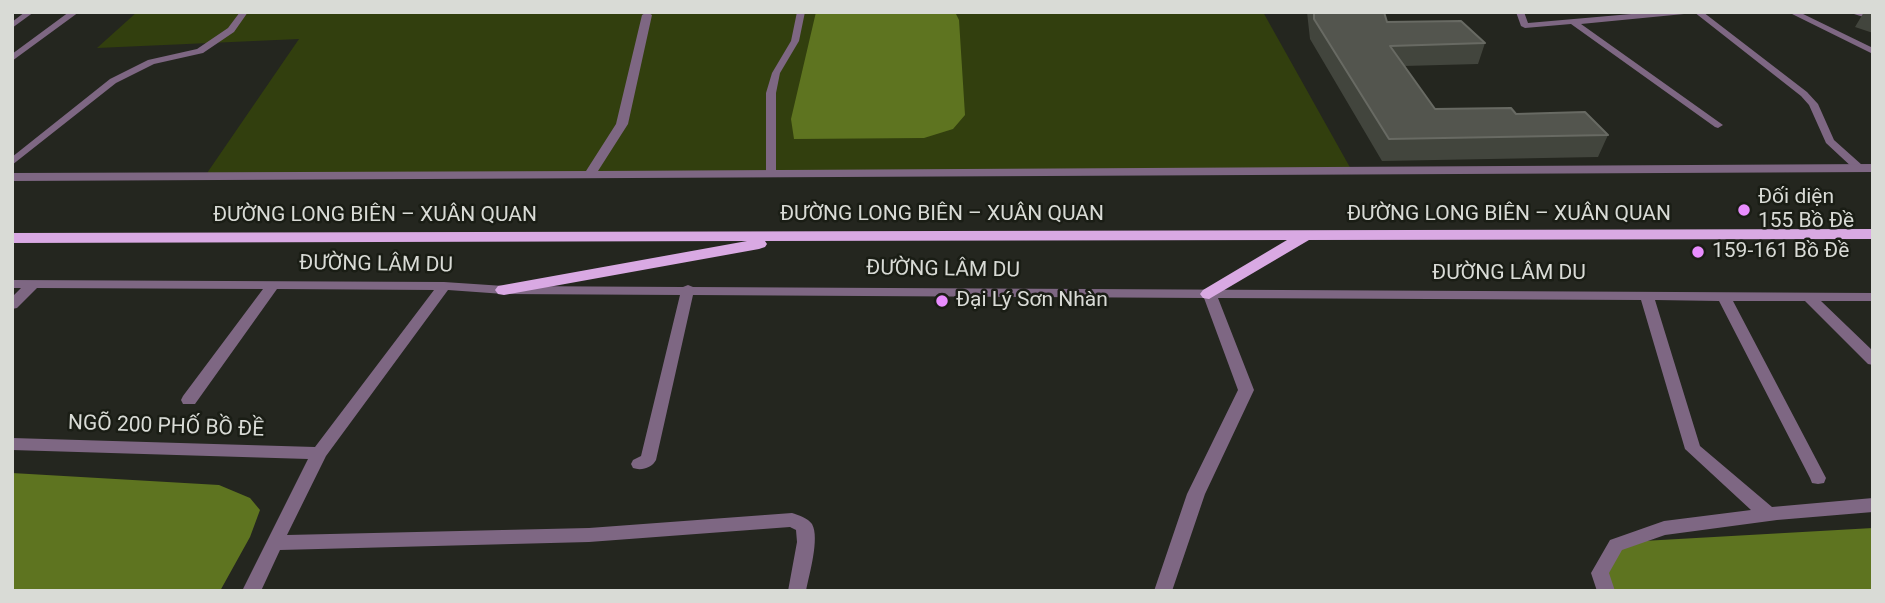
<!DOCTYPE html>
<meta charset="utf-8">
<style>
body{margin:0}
#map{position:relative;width:1885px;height:603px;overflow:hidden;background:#24261f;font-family:Roboto,sans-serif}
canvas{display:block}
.frame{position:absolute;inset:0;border:14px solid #d9dbd6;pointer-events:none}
</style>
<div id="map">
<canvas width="1885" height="603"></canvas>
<div class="frame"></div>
</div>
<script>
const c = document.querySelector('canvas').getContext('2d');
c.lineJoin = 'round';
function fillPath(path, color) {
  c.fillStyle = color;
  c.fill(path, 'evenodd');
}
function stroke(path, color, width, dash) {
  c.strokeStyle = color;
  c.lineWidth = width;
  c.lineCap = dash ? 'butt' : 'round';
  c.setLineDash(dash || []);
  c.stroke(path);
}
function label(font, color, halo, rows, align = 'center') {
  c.font = font + ' Roboto,sans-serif';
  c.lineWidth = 5;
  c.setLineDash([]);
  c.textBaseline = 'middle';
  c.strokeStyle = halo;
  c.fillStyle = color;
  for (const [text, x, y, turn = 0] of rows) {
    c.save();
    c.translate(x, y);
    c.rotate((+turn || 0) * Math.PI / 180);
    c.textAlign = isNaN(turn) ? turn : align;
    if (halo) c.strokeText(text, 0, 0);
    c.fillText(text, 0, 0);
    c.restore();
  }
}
const green = new Path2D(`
 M 137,12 L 1263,12 L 1352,171 L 205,176 L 299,39 L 97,48 Z`);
const water = new Path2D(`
 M 816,12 L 955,12 L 959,20 L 965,115 L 953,129 L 924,138 L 794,139 L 791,119 Z
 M 12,473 L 219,485 L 250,498 L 260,510 L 250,537 L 220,591 L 12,591 Z
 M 1873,528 L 1873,591 L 1607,591 C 1604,554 1609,552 1643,541 Z`);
const lane = new Path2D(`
 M 25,12 L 34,12 L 12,28 L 12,22 Z
 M 69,12 L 79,12 L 12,61 L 12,54 Z
 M 240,12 L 248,12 L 234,32 L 203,53 L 154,64 L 116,83 L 12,165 L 12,157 L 110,79 L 148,60 L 197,49 L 228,28 Z
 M 797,12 L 805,12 L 799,41 L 780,73 L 776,93 L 776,174 L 771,177 L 766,174 L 766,93 L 772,73 L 791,41 Z
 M 1516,12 L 1524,12 L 1528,23 L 1654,12 L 1688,12 L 1684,14 L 1581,24 L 1723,125 L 1718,128 L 1715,127 L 1571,24 L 1525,28 L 1521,26 Z
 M 1694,12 L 1703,12 L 1807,92 L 1818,104 L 1834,140 L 1862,165 L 1862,169 L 1854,169 L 1826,143 L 1809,105 L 1801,96 Z
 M 1788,12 L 1799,12 L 1873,48 L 1873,54 Z`);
const street = new Path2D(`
 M 647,12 L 652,15 L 628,124 L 598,171 L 1873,164 L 1873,172 L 12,181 L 12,173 L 586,171 L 616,124 L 642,15 Z
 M 1853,12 L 1873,14 L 1873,20 L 1854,14 Z
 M 12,280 L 444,282 L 504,286 L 683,287 L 688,285 L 693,287 L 1873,293 L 1873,301 L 1821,301 L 1873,351 L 1873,365 L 1868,364 L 1805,301 L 1733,301 L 1826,478 L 1824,483 L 1818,484 L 1812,483 L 1810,478 L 1719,301 L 1655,300 L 1700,446 L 1772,507 L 1873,498 L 1873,512 L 1777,520 L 1665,535 L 1622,550 L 1609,573 L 1615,591 L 1597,591 L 1591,573 L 1610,540 L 1664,521 L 1751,510 L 1685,449 L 1641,300 L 1218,298 L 1254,390 L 1205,494 L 1172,591 L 1154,591 L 1187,494 L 1238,390 L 1204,298 L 693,295 L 656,460 C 652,468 641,471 633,468 L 631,464 L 633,460 L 641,456 L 680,295 L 504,294 L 448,290 L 326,456 L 287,535 L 589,528 L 792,513 C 798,515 808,518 812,524 C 820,538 809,575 806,591 L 788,591 L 797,542 L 796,530 L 790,527 L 589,542 L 280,550 L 261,591 L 242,591 L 308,459 L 12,450 L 12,438 L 315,447 L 434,290 L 277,289 L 195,404 L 183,404 L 181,400 L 183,396 L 263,289 L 37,288 L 17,308 L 12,309 L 12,297 L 21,288 L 12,288 Z`);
const primary = new Path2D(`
 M 1873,229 L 1873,239 L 1309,240 L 1209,299 L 1203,298 L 1200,294 L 1203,290 L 1287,240 L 765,241 L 767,244 L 765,247 L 759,249 L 504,295 L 498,294 L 495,290 L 498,286 L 747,241 L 12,243 L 12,233 Z`);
const wall = new Path2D(`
 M 1307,12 L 1384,12 L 1387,22 L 1485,43 L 1478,64 L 1404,66 L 1435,109 L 1516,114 L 1608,135 L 1598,157 L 1382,161 L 1310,39 Z
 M 1864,12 L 1873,12 L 1873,33 L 1855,27 Z`);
const building = new Path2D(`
 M 1314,12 L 1384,12 L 1387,22 L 1461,21 L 1485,43 L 1390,46 L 1435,109 L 1511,108 L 1516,114 L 1585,112 L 1608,135 L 1389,139 L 1314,19 Z`);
const markers = [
 [1744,210,7,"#e98dfe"],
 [1698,252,7,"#e98dfe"],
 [942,301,7,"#e98dfe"]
];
const poiNames = [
 ["Đối diện",1758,198],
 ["155 Bồ Đề",1758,222],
 ["159-161 Bồ Đề",1712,252],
 ["Đại Lý Sơn Nhàn",956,301]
];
const streetNames = [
 ["ĐƯỜNG LONG BIÊN – XUÂN QUAN",942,215],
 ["ĐƯỜNG LONG BIÊN – XUÂN QUAN",1509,215],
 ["ĐƯỜNG LONG BIÊN – XUÂN QUAN",375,216],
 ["ĐƯỜNG LÂM DU",376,265,1],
 ["ĐƯỜNG LÂM DU",943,270,1],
 ["ĐƯỜNG LÂM DU",1509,274],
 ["NGÕ 200 PHỐ BỒ ĐỀ",166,427,2]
];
fillPath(green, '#323f0e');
fillPath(water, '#5e7420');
fillPath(lane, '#7e6783');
fillPath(street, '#7e6783');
fillPath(primary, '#d9a9e3');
fillPath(wall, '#42453d');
fillPath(building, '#53554e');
stroke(building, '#686a63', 2);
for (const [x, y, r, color] of markers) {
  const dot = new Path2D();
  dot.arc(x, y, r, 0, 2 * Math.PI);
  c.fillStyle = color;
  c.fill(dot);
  stroke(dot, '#1a1d15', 2.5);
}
label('21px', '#d9dbd6', '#1a1d15', poiNames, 'left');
label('21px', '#d9dbd6', '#1a1d15', streetNames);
</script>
